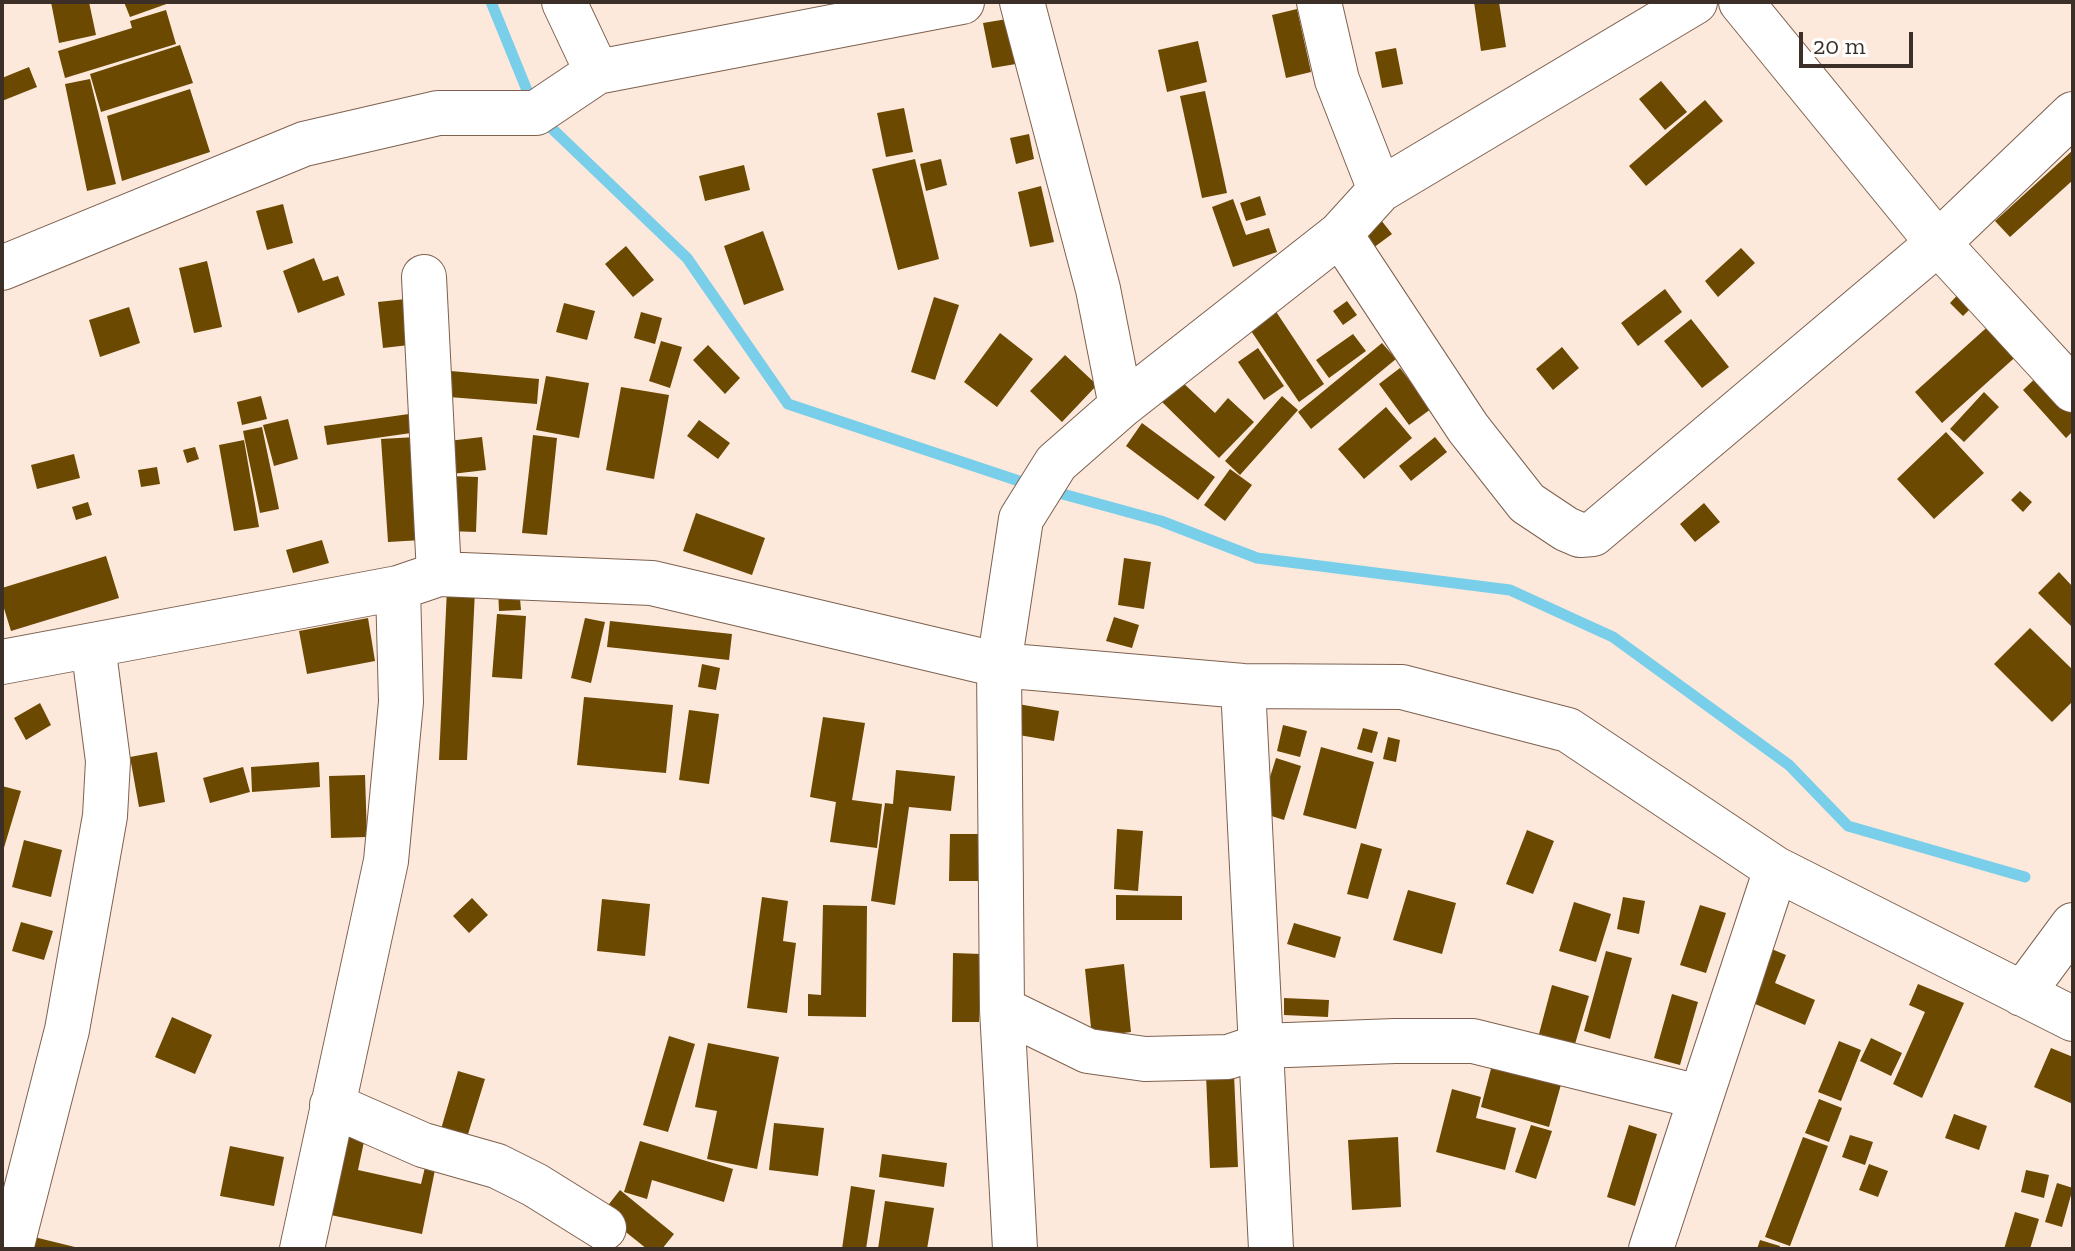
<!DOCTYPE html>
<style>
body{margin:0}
#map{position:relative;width:2075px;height:1251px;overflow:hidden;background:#fde9dc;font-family:"Zilla Slab",serif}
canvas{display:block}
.frame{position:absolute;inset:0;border:4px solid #3c2f27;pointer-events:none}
.scale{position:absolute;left:1799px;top:32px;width:114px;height:36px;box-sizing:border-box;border:4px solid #3c2f27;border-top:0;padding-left:10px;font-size:24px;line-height:28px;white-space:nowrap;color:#3c2f27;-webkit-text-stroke:6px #fff;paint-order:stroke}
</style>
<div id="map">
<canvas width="2075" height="1251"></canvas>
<div class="frame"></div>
<div class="scale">20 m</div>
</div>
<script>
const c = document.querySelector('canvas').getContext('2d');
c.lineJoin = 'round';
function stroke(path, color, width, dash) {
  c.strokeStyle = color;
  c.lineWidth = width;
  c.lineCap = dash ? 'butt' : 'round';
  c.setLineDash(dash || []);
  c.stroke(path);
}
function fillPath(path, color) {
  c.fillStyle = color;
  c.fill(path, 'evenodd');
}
const stream = new Path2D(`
 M 491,2 L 533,105
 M 542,119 L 687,258 L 788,404 L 1031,485
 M 1048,490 L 1161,521 L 1257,558 L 1510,590 L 1613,637 L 1789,765 L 1848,826 L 2025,877`);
const building = new Path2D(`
 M 51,2 L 89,2 L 96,35 L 59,43 Z
 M 124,2 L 172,2 L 130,17 Z
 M 1474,2 L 1499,2 L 1506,47 L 1481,51 Z
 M 1297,9 L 1311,72 L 1286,78 L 1272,15 Z
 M 166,10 L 176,44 L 65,78 L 58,51 L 132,28 L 130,21 Z
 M 1007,19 L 1016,64 L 992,68 L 983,23 Z
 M 1198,41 L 1207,82 L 1167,92 L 1158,50 Z
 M 180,45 L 193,83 L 101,112 L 90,74 Z
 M 1396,48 L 1403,84 L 1382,88 L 1375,52 Z
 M 29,67 L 37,87 L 2,101 L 2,78 Z
 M 90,79 L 116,184 L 87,191 L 65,84 Z
 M 1661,81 L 1687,112 L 1665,130 L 1639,99 Z
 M 190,89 L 210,152 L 122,181 L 107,116 Z
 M 1205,91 L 1227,193 L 1202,198 L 1180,96 Z
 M 1705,100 L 1723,121 L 1646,186 L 1629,166 Z
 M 904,108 L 913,152 L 886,157 L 877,113 Z
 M 1029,134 L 1034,159 L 1016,164 L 1010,138 Z
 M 2073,150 L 2073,180 L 2010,237 L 1995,221 Z
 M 915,159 L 939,259 L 898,270 L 872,169 Z
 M 941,159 L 947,185 L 926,191 L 920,164 Z
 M 744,165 L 750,190 L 705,201 L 699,176 Z
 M 1041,186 L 1054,242 L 1030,247 L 1018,192 Z
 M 1260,196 L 1266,215 L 1246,221 L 1240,203 Z
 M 1233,199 L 1246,235 L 1269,228 L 1277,252 L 1233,267 L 1212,207 Z
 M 283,204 L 293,243 L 267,250 L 256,211 Z
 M 1377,215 L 1392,234 L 1369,251 L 1355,231 Z
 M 763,231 L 784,290 L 744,305 L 724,246 Z
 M 626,246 L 654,280 L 633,297 L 605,264 Z
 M 1741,248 L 1755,263 L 1718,297 L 1705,281 Z
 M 314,258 L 323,281 L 338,276 L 345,295 L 298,313 L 283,271 Z
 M 207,261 L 222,327 L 194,333 L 179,268 Z
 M 1965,287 L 1979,300 L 1963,316 L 1950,303 Z
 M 1665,289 L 1682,312 L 1638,346 L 1621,323 Z
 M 934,297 L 959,305 L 935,380 L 911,372 Z
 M 415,298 L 418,344 L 383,348 L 378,302 Z
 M 1269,301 L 1324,384 L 1299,402 L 1243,319 Z
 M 1347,301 L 1357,315 L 1343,325 L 1333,311 Z
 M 564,303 L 595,311 L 587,340 L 556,332 Z
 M 129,307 L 140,343 L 100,357 L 89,320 Z
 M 641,312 L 662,318 L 655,344 L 634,338 Z
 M 1691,319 L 1729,367 L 1702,388 L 1664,341 Z
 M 1994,321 L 2021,352 L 1942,423 L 1915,392 Z
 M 1000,333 L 1033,359 L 997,407 L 964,382 Z
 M 1353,334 L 1366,351 L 1329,378 L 1316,360 Z
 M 661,341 L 682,347 L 670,388 L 649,381 Z
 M 1382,343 L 1396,359 L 1311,429 L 1298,412 Z
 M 708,345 L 740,378 L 725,394 L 693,360 Z
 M 1562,347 L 1579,368 L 1553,390 L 1536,369 Z
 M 1258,348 L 1284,386 L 1264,400 L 1238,362 Z
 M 1065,355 L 1097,385 L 1062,422 L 1030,391 Z
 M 1400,368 L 1431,409 L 1409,425 L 1379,384 Z
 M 451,371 L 539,379 L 537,404 L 449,397 Z
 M 2040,374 L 2073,411 L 2073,431 L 2066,438 L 2023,390 Z
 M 546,376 L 589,383 L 579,438 L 536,430 Z
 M 1180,380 L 1215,413 L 1228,398 L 1254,422 L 1219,458 L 1160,400 Z
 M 621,387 L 669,395 L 654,479 L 606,470 Z
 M 1984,392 L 1999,407 L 1964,442 L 1950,429 Z
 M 261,396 L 267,419 L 242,425 L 237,402 Z
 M 1282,396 L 1298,410 L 1240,475 L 1225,461 Z
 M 1386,407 L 1412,438 L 1364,479 L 1338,449 Z
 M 409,414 L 411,433 L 327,445 L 324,426 Z
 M 288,419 L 298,459 L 274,466 L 263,425 Z
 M 699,420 L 730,443 L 718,459 L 687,436 Z
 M 1142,423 L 1215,477 L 1198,500 L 1126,446 Z
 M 262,427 L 279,509 L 260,513 L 243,431 Z
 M 1946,432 L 1984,473 L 1934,519 L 1897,479 Z
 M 533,435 L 557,438 L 547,535 L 522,533 Z
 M 416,437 L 422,540 L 388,542 L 381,439 Z
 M 482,437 L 486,470 L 443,475 L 440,442 Z
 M 1435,437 L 1447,452 L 1411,481 L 1399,466 Z
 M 244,440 L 259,527 L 234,531 L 219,445 Z
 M 195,447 L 199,459 L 187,463 L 183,450 Z
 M 74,454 L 80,478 L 37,489 L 31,465 Z
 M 157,467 L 160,484 L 141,487 L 138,470 Z
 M 1230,469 L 1252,485 L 1225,521 L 1204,505 Z
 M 450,476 L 478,477 L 476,532 L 448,531 Z
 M 2020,491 L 2032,502 L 2023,512 L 2011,500 Z
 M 88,502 L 92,515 L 76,520 L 72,507 Z
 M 1704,503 L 1720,522 L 1695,542 L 1680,524 Z
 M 696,513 L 765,538 L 752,575 L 683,551 Z
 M 322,540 L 329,563 L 293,573 L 286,550 Z
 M 106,556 L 119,598 L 11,631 L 2,602 L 2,588 Z
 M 1124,558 L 1151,562 L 1144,609 L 1118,605 Z
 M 2059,572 L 2073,587 L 2073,628 L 2038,593 Z
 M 519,587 L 521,610 L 499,611 L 498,588 Z
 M 447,589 L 475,590 L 467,760 L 439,760 Z
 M 497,614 L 526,616 L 522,679 L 492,677 Z
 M 1114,617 L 1139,625 L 1132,648 L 1106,641 Z
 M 368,618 L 375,661 L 307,674 L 299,631 Z
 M 585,618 L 605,622 L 591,683 L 571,678 Z
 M 610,621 L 732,634 L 729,660 L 607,647 Z
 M 2030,628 L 2073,670 L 2073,701 L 2052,722 L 1994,664 Z
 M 702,664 L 720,668 L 716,690 L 698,687 Z
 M 584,697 L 673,705 L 666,773 L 577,765 Z
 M 40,703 L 51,725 L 26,740 L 14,718 Z
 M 1012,703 L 1059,711 L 1054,741 L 1007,733 Z
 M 689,710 L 719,714 L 709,784 L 679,780 Z
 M 823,717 L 865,723 L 852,800 L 882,804 L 877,848 L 830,842 L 836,802 L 810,797 Z
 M 1283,725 L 1307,731 L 1300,757 L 1277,751 Z
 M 1363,728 L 1378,732 L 1372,753 L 1357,749 Z
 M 1388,737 L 1400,740 L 1396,762 L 1383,759 Z
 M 1321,747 L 1374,762 L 1356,829 L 1303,815 Z
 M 157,752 L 165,802 L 139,807 L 130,757 Z
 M 1276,758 L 1301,766 L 1284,820 L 1259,812 Z
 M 319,762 L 320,787 L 252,792 L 251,767 Z
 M 243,767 L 250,792 L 210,803 L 203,778 Z
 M 896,770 L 955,776 L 951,811 L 909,807 L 895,905 L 871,901 L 885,803 L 893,804 Z
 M 365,775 L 367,837 L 331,838 L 329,776 Z
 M 2,786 L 21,791 L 3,851 L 2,851 Z
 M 1117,829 L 1143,831 L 1138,891 L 1114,889 Z
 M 1527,830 L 1554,841 L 1533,894 L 1506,884 Z
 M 950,834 L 979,834 L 978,881 L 949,881 Z
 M 24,840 L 62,850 L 51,897 L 12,887 Z
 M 1361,843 L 1382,849 L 1368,899 L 1347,894 Z
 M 1408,890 L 1456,903 L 1442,954 L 1393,940 Z
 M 1116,895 L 1182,896 L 1182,920 L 1116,920 Z
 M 762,897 L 788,901 L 783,941 L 796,943 L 787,1013 L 747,1008 Z
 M 1623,897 L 1645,901 L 1639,934 L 1617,929 Z
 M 472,898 L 488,915 L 469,933 L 453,916 Z
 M 602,899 L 650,904 L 645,956 L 597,951 Z
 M 1574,902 L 1611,914 L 1596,962 L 1559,951 Z
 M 823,905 L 867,906 L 866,1017 L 808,1016 L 808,994 L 821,995 Z
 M 1700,905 L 1726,913 L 1706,973 L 1680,965 Z
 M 21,922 L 53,931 L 44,960 L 12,951 Z
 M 1294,923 L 1341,937 L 1335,958 L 1287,944 Z
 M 1762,945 L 1786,955 L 1775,983 L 1815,1000 L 1805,1025 L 1741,998 Z
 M 1606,951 L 1632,958 L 1610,1039 L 1584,1031 Z
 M 953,953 L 981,954 L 979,1022 L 952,1022 Z
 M 1124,964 L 1131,1032 L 1092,1037 L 1085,969 Z
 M 1918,984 L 1964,1003 L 1922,1098 L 1893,1084 L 1925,1012 L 1909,1005 Z
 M 1552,985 L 1589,996 L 1575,1044 L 1539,1034 Z
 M 1672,994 L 1698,1002 L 1680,1065 L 1654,1058 Z
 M 1284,998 L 1329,1000 L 1328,1017 L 1284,1015 Z
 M 172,1017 L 212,1035 L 195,1074 L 155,1057 Z
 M 669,1036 L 695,1044 L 668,1132 L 643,1125 Z
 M 1871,1038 L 1902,1053 L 1891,1076 L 1860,1061 Z
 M 1839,1041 L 1861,1050 L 1841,1101 L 1818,1092 Z
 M 708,1043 L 779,1057 L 757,1169 L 707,1159 L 717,1111 L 695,1107 Z
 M 2051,1048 L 2073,1057 L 2073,1104 L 2034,1087 Z
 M 1493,1061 L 1562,1081 L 1549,1127 L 1481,1107 Z
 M 458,1071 L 485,1079 L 465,1144 L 439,1136 Z
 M 1234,1074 L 1238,1167 L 1210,1168 L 1206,1075 Z
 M 1452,1089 L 1481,1097 L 1476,1118 L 1516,1128 L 1505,1170 L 1436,1152 Z
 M 1819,1099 L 1842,1108 L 1829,1142 L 1805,1133 Z
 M 1954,1114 L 1987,1126 L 1979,1150 L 1945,1138 Z
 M 774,1123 L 824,1128 L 818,1176 L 769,1170 Z
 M 1531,1125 L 1552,1131 L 1536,1179 L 1515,1172 Z
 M 1629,1125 L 1657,1134 L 1635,1206 L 1607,1197 Z
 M 339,1131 L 365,1137 L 358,1170 L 421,1184 L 426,1163 L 436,1165 L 422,1234 L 321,1213 Z
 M 1850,1135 L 1873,1142 L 1865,1165 L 1842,1157 Z
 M 1398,1137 L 1401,1207 L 1352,1210 L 1348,1140 Z
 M 1803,1137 L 1828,1146 L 1790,1246 L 1765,1237 Z
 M 640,1141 L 733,1169 L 724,1202 L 652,1180 L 647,1199 L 624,1192 Z
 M 230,1146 L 284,1157 L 274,1206 L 220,1196 Z
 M 882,1154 L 947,1163 L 944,1187 L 879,1177 Z
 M 1869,1164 L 1888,1171 L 1878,1197 L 1859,1190 Z
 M 2026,1170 L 2049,1175 L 2044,1198 L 2021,1192 Z
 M 2057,1183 L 2073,1188 L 2062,1227 L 2045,1222 Z
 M 851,1186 L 875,1190 L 866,1249 L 842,1249 Z
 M 620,1190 L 674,1234 L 662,1249 L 647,1249 L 602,1213 Z
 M 885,1201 L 934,1208 L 927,1249 L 878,1249 Z
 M 2015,1212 L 2039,1219 L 2030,1249 L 2004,1249 Z
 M 34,1237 L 79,1248 L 78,1249 L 31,1249 Z
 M 1760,1240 L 1780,1246 L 1779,1249 L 1757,1249 Z`);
const minor = new Path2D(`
 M 564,2 L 597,72
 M 1319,2 L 1337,80 L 1380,190
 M 1741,2 L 1938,243 L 2073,390
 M 1340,234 L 1468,428 L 1527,503 L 1566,529 L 1580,535 L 1593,534 L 1938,243 L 2073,114
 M 2,268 L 304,144 L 438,113 L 536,113 L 597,72 L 962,2
 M 424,277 L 439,574
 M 1121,406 L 1340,234 L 1380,190 L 1695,2
 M 2,662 L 398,588 L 439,574 L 652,583 L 999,665 L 1243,686 L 1402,687 L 1568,730 L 1776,869 L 2073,1019
 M 1243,686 L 1271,1249
 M 2022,994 L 2073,925
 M 1002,1009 L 1088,1051 L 1145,1059 L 1228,1057 L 1261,1046 L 1395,1041 L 1473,1041 L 1699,1097
 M 332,1105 L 423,1145 L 497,1166 L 535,1185 L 604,1228
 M 11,1249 L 67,1030 L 105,816 L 108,761 L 93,645
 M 302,1249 L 386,861 L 401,702 L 398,588
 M 1015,1249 L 1002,1009 L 999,665 L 1021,519 L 1056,463 L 1121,406 L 1098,289 L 1022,2
 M 1651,1249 L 1776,869`);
stroke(stream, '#79cee9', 11);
fillPath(building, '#6b4900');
stroke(minor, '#7e614f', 46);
stroke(minor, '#fff', 44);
</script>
